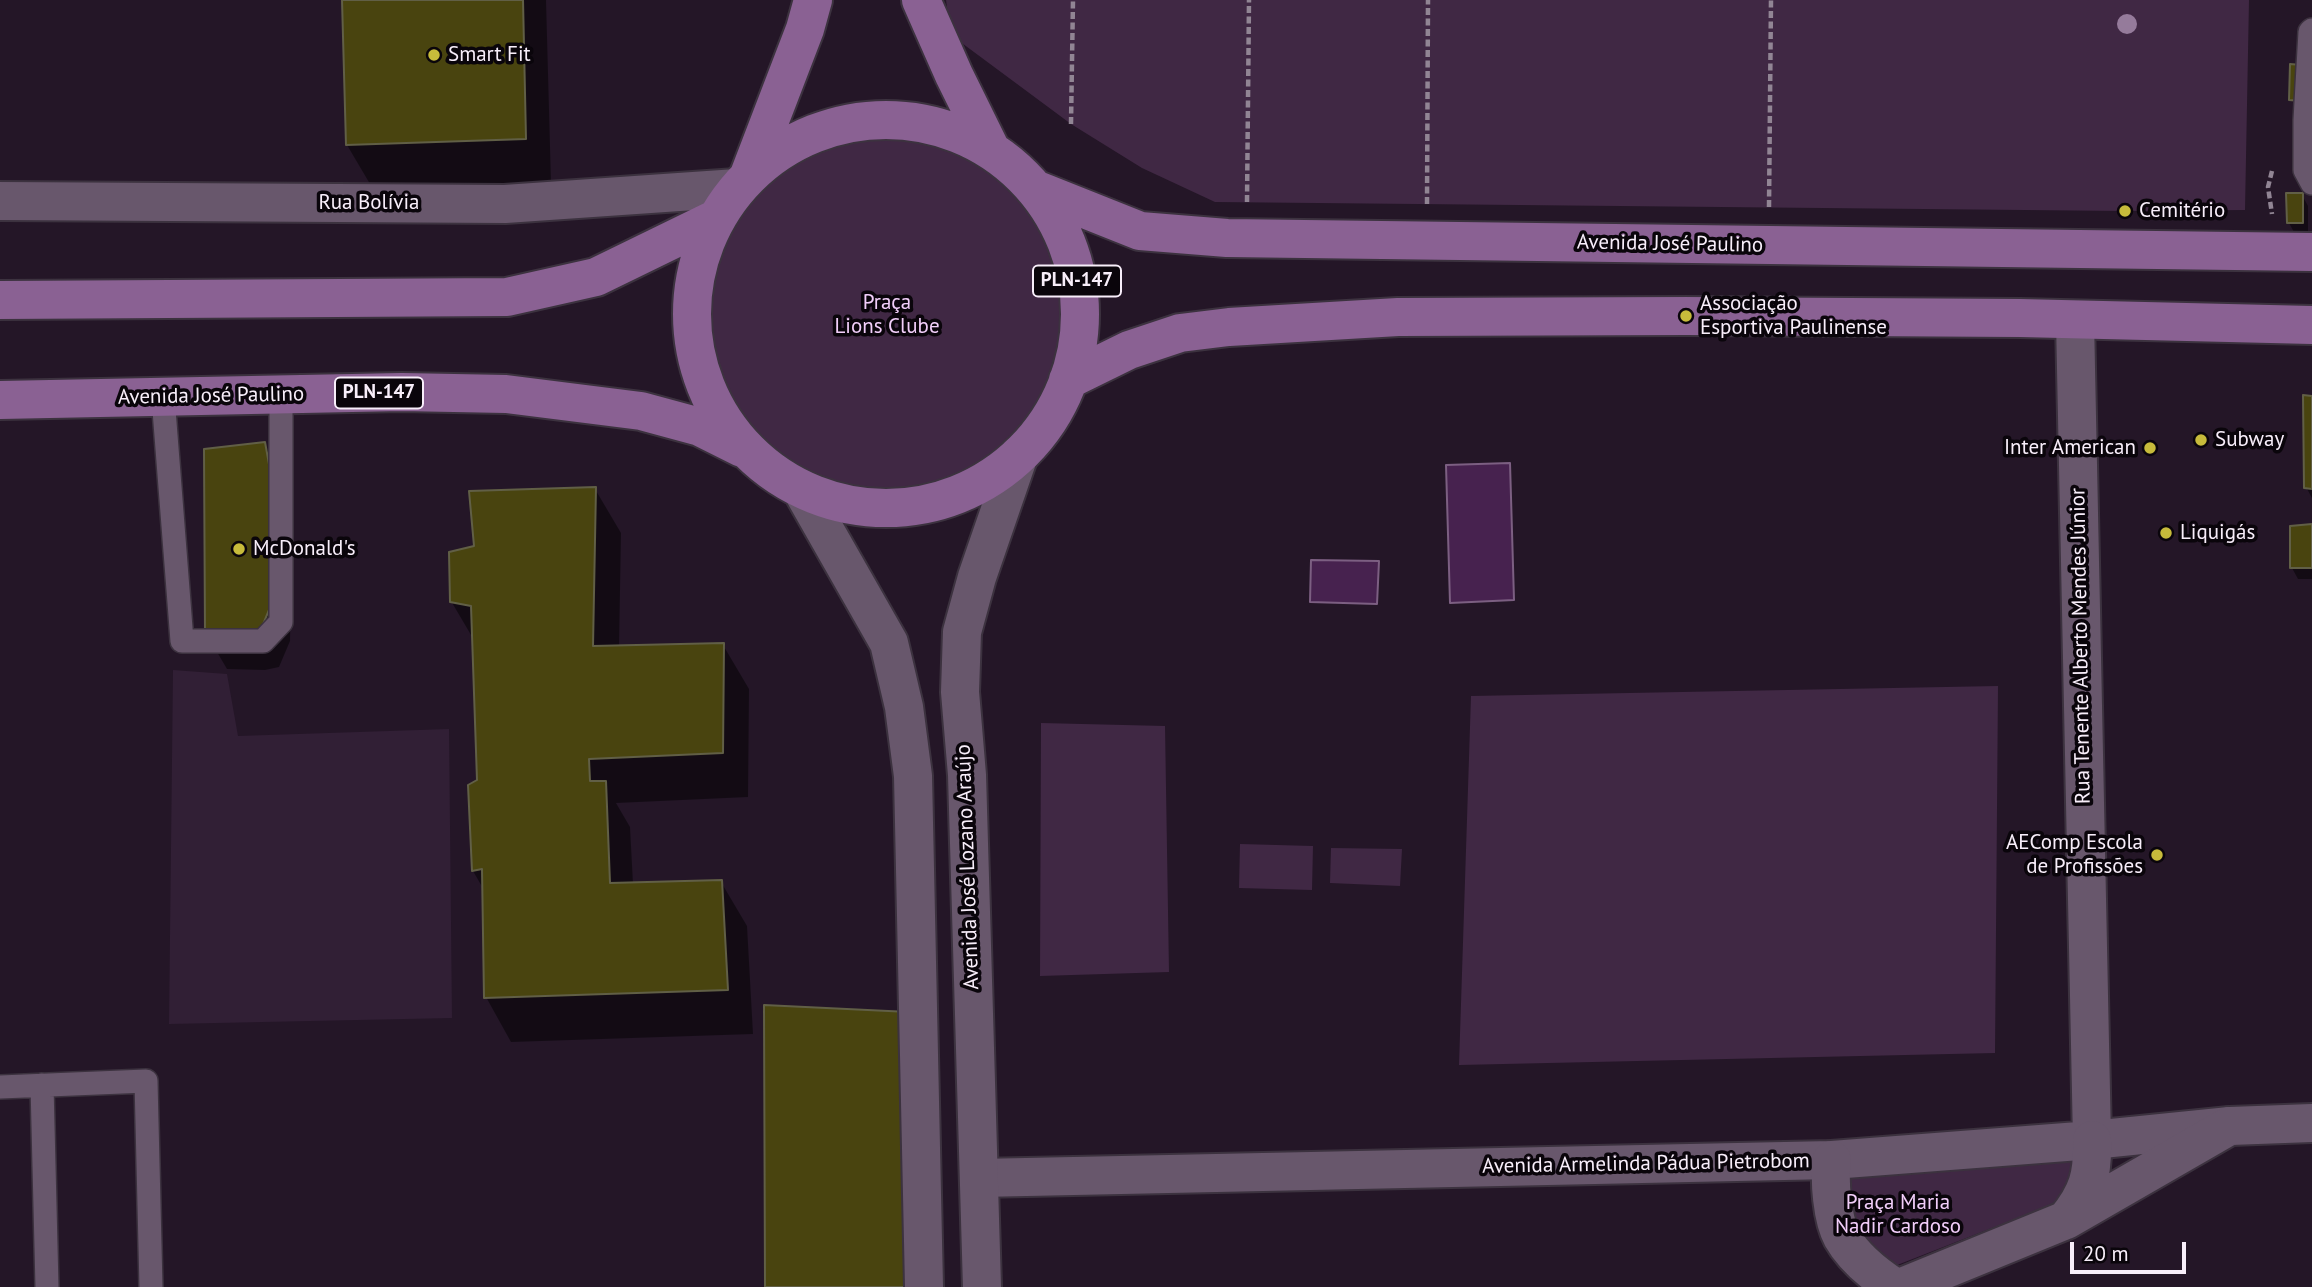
<!DOCTYPE html>
<meta charset="utf-8">
<style>
body{margin:0}
#map{position:relative;width:2312px;height:1287px;overflow:hidden;background:#241627;font-family:"PT Sans",sans-serif}
canvas{display:block}
.scale{position:absolute;left:2070px;top:1242px;width:116px;height:32px;box-sizing:border-box;border:4px solid #f8eefa;border-top:0;padding-left:9px;font-size:21px;line-height:24px;white-space:nowrap;color:#f8eefa;-webkit-text-stroke:5px #0a050b;paint-order:stroke}
</style>
<div id="map">
<canvas width="2312" height="1287"></canvas>
<div class="scale">20 m</div>
</div>
<script>
const c = document.querySelector('canvas').getContext('2d');
c.lineJoin = 'round';
function fillPath(path, color) {
  c.fillStyle = color;
  c.fill(path, 'evenodd');
}
function stroke(path, color, width, dash) {
  c.strokeStyle = color;
  c.lineWidth = width;
  c.lineCap = dash ? 'butt' : 'round';
  c.setLineDash(dash || []);
  c.stroke(path);
}
function label(font, color, halo, rows, align = 'center') {
  c.font = font + ' "PT Sans",sans-serif';
  c.lineWidth = 7;
  c.setLineDash([]);
  c.textBaseline = 'middle';
  c.strokeStyle = halo;
  c.fillStyle = color;
  for (const [text, x, y, turn = 0] of rows) {
    c.save();
    c.translate(x, y);
    c.rotate((+turn || 0) * Math.PI / 180);
    c.textAlign = isNaN(turn) ? turn : align;
    if (halo) c.strokeText(text, 0, 0);
    c.fillText(text, 0, 0);
    c.restore();
  }
}
const built = new Path2D(`
 M 173,670 L 227,674 L 238,736 L 449,729 L 452,1018 L 169,1024 Z`);
const green = new Path2D(`
 M 946,0 L 2249,0 L 2245,210 L 2125,211 L 1215,202 L 1142,168 L 1071,124 L 951,35 Z
 M707 314a180 180 0 1 1 360 0a180 180 0 1 1-360 0Z
 M 1998,686 L 1995,1053 L 1459,1065 L 1471,696 Z
 M 1041,723 L 1165,726 L 1169,972 L 1040,976 Z
 M 1240,844 L 1313,846 L 1312,890 L 1239,888 Z
 M 1331,848 L 1402,849 L 1400,886 L 1330,883 Z
 M 2080,1156 L 2061,1201 L 1887,1269 L 1860,1242 L 1844,1172 Z`);
const water = new Path2D(`
 M 1510,463 L 1514,600 L 1450,603 L 1446,465 Z
 M 1311,560 L 1379,561 L 1377,604 L 1310,602 Z`);
const shadow = new Path2D(`
 M 343,0 L 546,0 L 551,183 L 373,189 L 347,145 Z
 M 2302,195 L 2308,206 L 2308,234 L 2295,234 L 2289,223 Z
 M 2312,398 L 2312,498 L 2306,487 Z
 M 264,444 L 284,478 L 292,528 L 290,641 L 279,667 L 265,670 L 227,669 L 207,635 Z
 M 595,489 L 621,533 L 619,647 L 723,645 L 749,689 L 748,797 L 616,803 L 630,827 L 633,884 L 721,882 L 747,926 L 753,1034 L 511,1042 L 486,997 L 484,890 L 473,871 L 469,786 L 479,781 L 474,640 L 451,601 L 475,547 Z
 M 2312,526 L 2312,579 L 2298,579 L 2292,568 Z`);
const building = new Path2D(`
 M 342,0 L 523,0 L 526,139 L 346,145 Z
 M 2290,64 L 2302,65 L 2301,101 L 2289,100 Z
 M 2286,193 L 2303,193 L 2303,223 L 2287,223 Z
 M 2303,395 L 2312,396 L 2312,489 L 2304,488 Z
 M 265,442 L 274,492 L 271,605 L 260,632 L 205,635 L 204,449 Z
 M 596,487 L 593,646 L 724,643 L 723,753 L 589,759 L 590,781 L 606,781 L 610,883 L 722,880 L 728,990 L 484,998 L 482,869 L 472,871 L 468,785 L 477,780 L 471,606 L 450,602 L 449,552 L 474,546 L 469,491 Z
 M 2312,524 L 2312,568 L 2290,568 L 2290,526 Z
 M 764,1005 L 909,1012 L 908,1287 L 765,1287 Z`);
const path = new Path2D(`
 M 1071,124 L 1073,0
 M 2272,171 L 2268,187 L 2272,214
 M 1247,202 L 1249,0
 M 1427,204 L 1428,0
 M 1769,207 L 1771,0`);
const service = new Path2D(`
 M 2312,30 L 2310,32 L 2305,120 L 2305,170 L 2312,183
 M 163,397 L 182,641 L 263,641 L 281,622 L 281,395
 M 42,1085 L 47,1287
 M 0,1087 L 146,1081 L 151,1287`);
const minor = new Path2D(`
 M 0,201 L 505,204 L 737,188
 M 2075,320 L 2092,1140
 M 979,1178 L 1832,1160 L 2092,1140 L 2230,1126`);
const tertiary = new Path2D(`
 M 802,490 L 889,643 L 904,707 L 913,776 L 924,1287
 M 1832,1160 C 1829,1180 1832,1219 1842,1237 C 1854,1258 1874,1274 1894,1287
 M 2066,1220 C 2088,1193 2093,1175 2092,1140
 M 982,1287 L 967,775 L 960,692 L 962,632 L 977,577 L 1019,455
 M 1902,1287 L 2066,1220 L 2224,1129 L 2230,1126 L 2312,1123`);
const primary = new Path2D(`
 M 921,0 L 954,75 L 990,148
 M692 314a194 194 0 1 1 388 0a194 194 0 1 1-388 0Z
 M 749,175 L 805,29 L 813,0
 M 1037,190 L 1140,231 L 1227,238 L 2312,252
 M 0,300 L 507,297 L 596,277 L 717,218
 M 1068,380 L 1129,350 L 1180,333 L 1229,327 L 1398,317 L 1686,316 L 2020,318 L 2312,325
 M 0,400 L 402,392 L 506,394 L 641,411 L 700,427 L 742,448`);
const trees = [
 [2127,24]
];
const markers = [
 [434,55,7,"#c7bb3b"],
 [2125,211,7,"#c7bb3b"],
 [1686,316,7,"#c7bb3b"],
 [2201,440,7,"#c7bb3b"],
 [2150,448,7,"#c7bb3b"],
 [2166,533,7,"#c7bb3b"],
 [239,549,7,"#c7bb3b"],
 [2157,855,7,"#c7bb3b"]
];
const shields = [
 [1077,281,88],
 [379,393,88]
];
const shieldNames = [
 ["PLN-147",1077,281],
 ["PLN-147",379,393]
];
const poiNames = [
 ["Smart Fit",448,55],
 ["Cemitério",2139,211],
 ["Associação",1700,304],
 ["Esportiva Paulinense",1700,328],
 ["Subway",2215,440],
 ["Inter American",2136,448,"right"],
 ["Liquigás",2180,533],
 ["McDonald's",253,549],
 ["AEComp Escola",2143,843,"right"],
 ["de Profissões",2143,867,"right"]
];
const streetNames = [
 ["Rua Bolívia",369,203],
 ["Avenida José Paulino",1670,244,1],
 ["Avenida José Paulino",211,396,-1],
 ["Rua Tenente Alberto Mendes Júnior",2081,646,-91],
 ["Avenida José Lozano Araújo",968,867,-92],
 ["Avenida Armelinda Pádua Pietrobom",1646,1164,-1]
];
const parkNames = [
 ["Praça",887,303],
 ["Lions Clube",887,327],
 ["Praça Maria",1898,1203],
 ["Nadir Cardoso",1898,1227]
];
fillPath(built, '#311f35');
fillPath(green, '#402844');
fillPath(water, '#47224f');
stroke(water, '#7c5f82', 2);
fillPath(shadow, '#0007');
fillPath(building, '#49440f');
stroke(building, '#615f46', 2);
stroke(service, '#3c323f', 26);
stroke(minor, '#3c323f', 42);
stroke(tertiary, '#3c323f', 42);
stroke(primary, '#3c323f', 42);
stroke(path, '#918594', 4.5, [7, 3.5]);
stroke(service, '#68576c', 23);
stroke(minor, '#68576c', 38);
stroke(tertiary, '#68576c', 38);
stroke(primary, '#8a6193', 38);
c.fillStyle = '#957b9b';
for (const [x, y] of trees) {
  c.beginPath();
  c.arc(x, y, 10, 0, 2 * Math.PI);
  c.fill();
}
for (const [x, y, r, color] of markers) {
  const dot = new Path2D();
  dot.arc(x, y, r, 0, 2 * Math.PI);
  c.fillStyle = color;
  c.fill(dot);
  stroke(dot, '#0a050b', 2.5);
}
for (const [x, y, w] of shields) {
  const box = new Path2D();
  box.roundRect(x - w / 2, y - 15.5, w, 31, 5);
  c.fillStyle = '#0a050b';
  c.fill(box);
  stroke(box, '#f8eefa', 2);
}
label('bold 19px', '#f8eefa', null, shieldNames);
label('21px', '#f8eefa', '#0a050b', poiNames, 'left');
label('21px', '#f8eefa', '#0a050b', streetNames);
label('21px', '#f2cefa', '#0a050b', parkNames);
</script>
